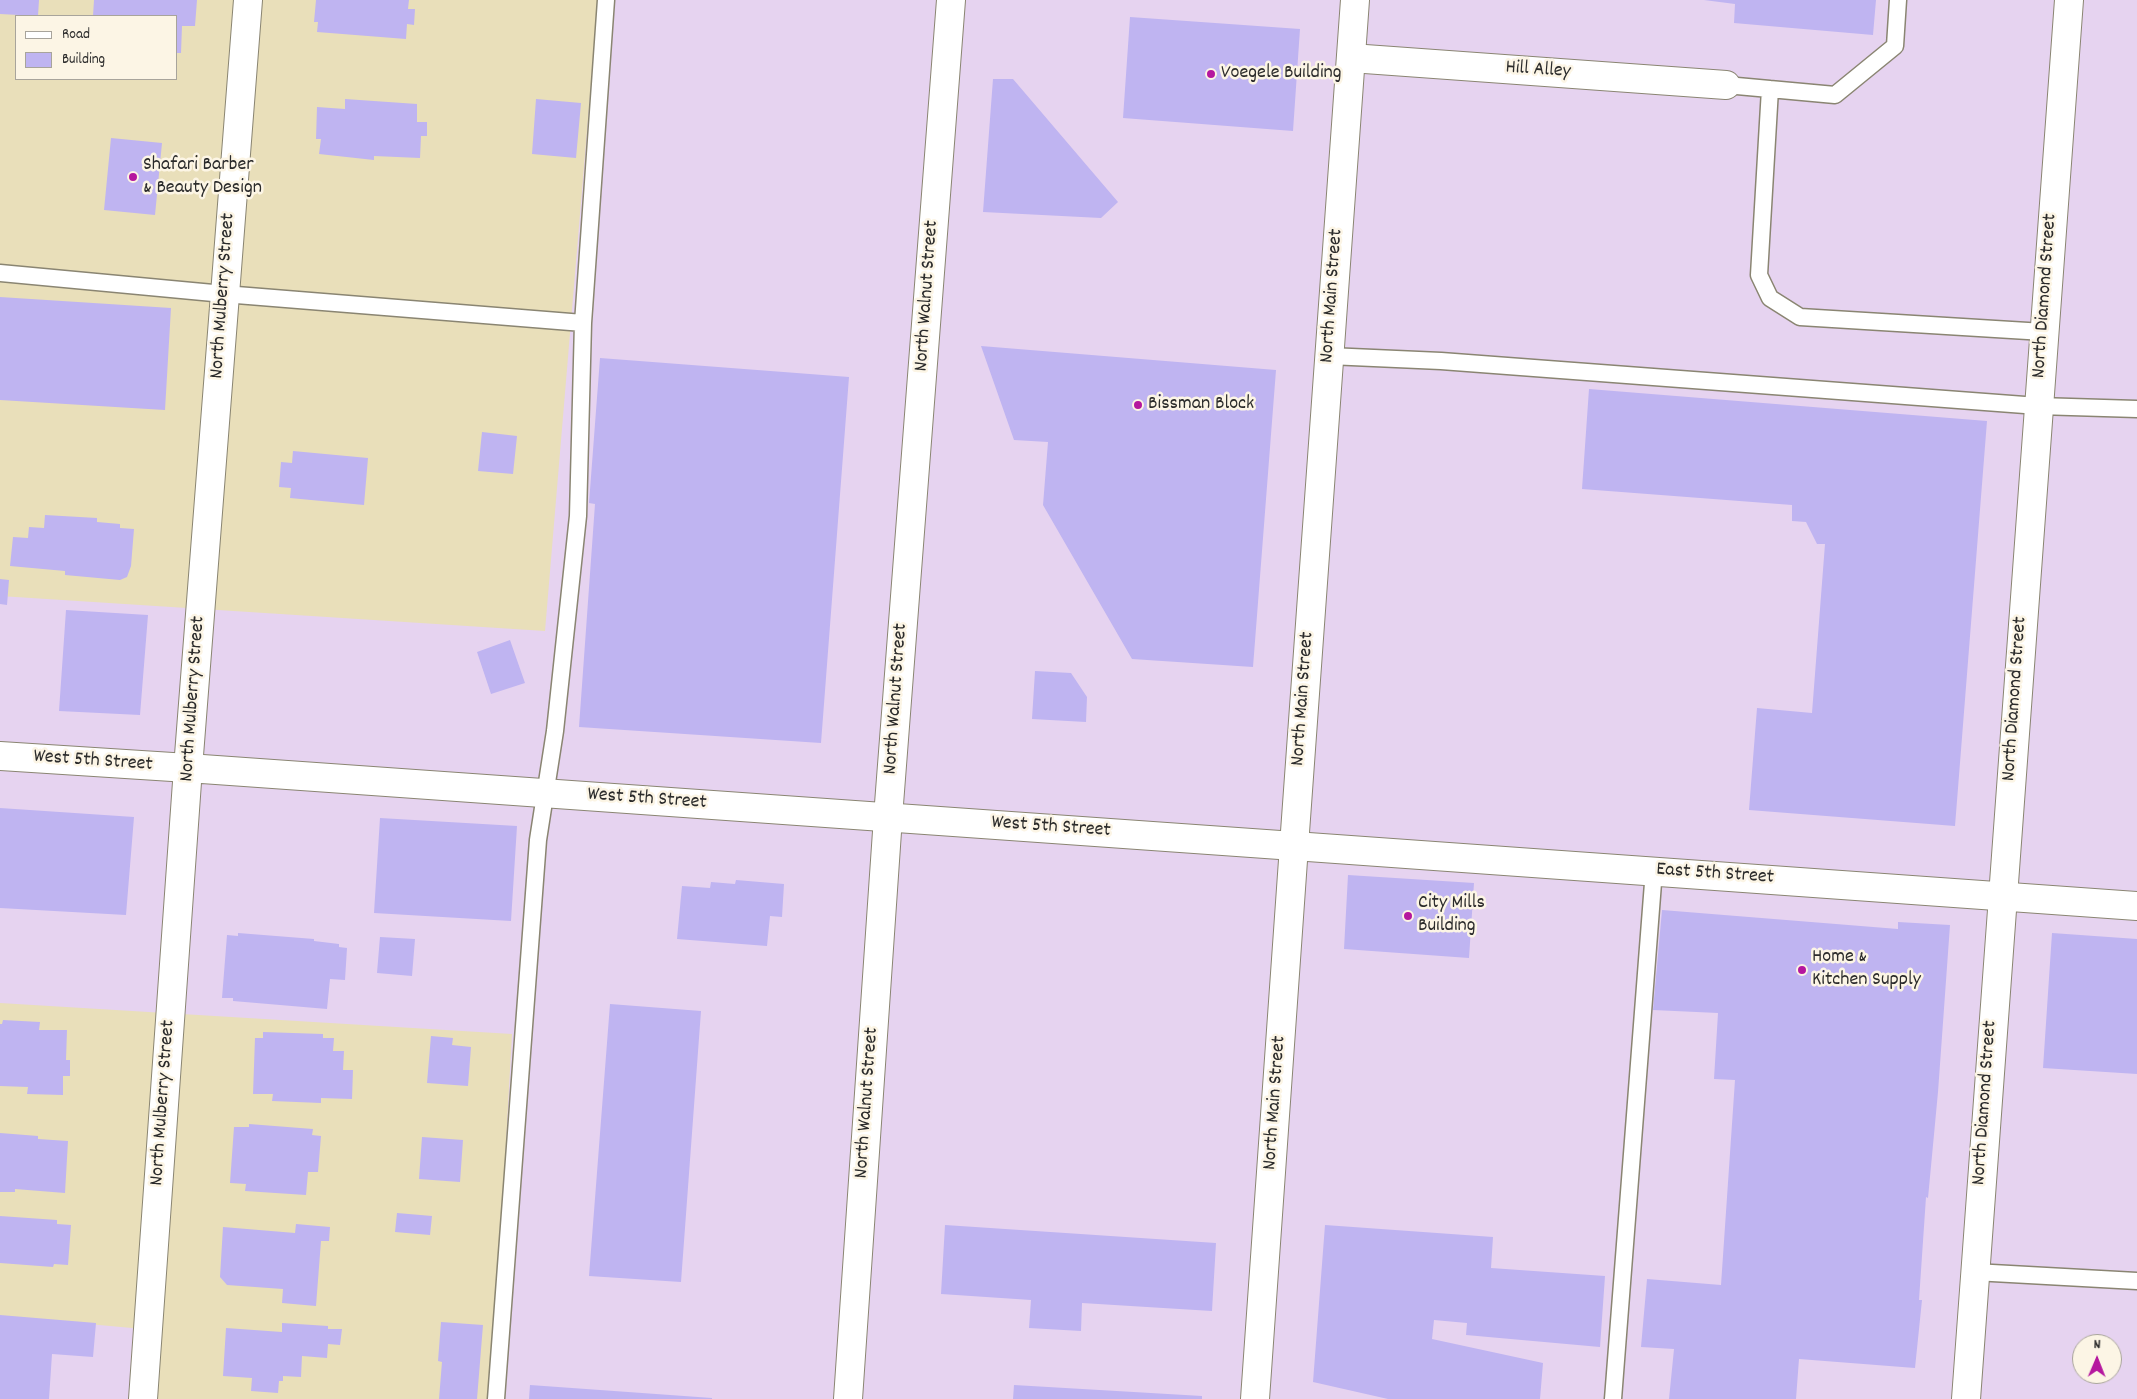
<!DOCTYPE html>
<style>
body{margin:0}
#map{position:relative;width:2137px;height:1399px;overflow:hidden;background:#e9dfba;font-family:Dekko,sans-serif}
canvas{display:block}
.legend{position:absolute;left:15px;top:15px;width:162px;height:65px;box-sizing:border-box;background:#fcf5e5;border:1px solid #a8a49b;margin:0;padding:6px 9px;list-style:none;font-size:15px;color:#2b2b2b}
.legend li{display:flex;align-items:center;gap:10px;height:25px}
.legend b{width:25px;border:1px solid #a8a49b}
.north{position:absolute;left:2072px;top:1334px;width:50px;height:50px;box-sizing:border-box;background:#fcf5e5;border:1px solid #a8a49b;border-radius:50%;rotate:1deg;font-size:14px;font-weight:700;line-height:20px;text-align:center;color:#2b2b2b}
.north::after{content:'';display:block;margin:auto;width:18px;height:22px;background:#b5179e;clip-path:polygon(50% 0,100% 100%,50% 72%,0 100%)}
</style>
<div id="map">
<canvas width="2137" height="1399"></canvas>
<ul class="legend">
<li><b style="height:6px;background:#fff"></b>Road</li>
<li><b style="height:14px;background:#bfb4f1"></b>Building</li>
</ul>
<div class="north">N</div>
</div>
<script>
const c = document.querySelector('canvas').getContext('2d');
c.lineJoin = 'round';
function fillPath(path, color) {
  c.fillStyle = color;
  c.fill(path, 'evenodd');
}
function stroke(path, color, width, dash) {
  c.strokeStyle = color;
  c.lineWidth = width;
  c.lineCap = dash ? 'butt' : 'round';
  c.setLineDash(dash || []);
  c.stroke(path);
}
function label(font, color, halo, rows, align = 'center') {
  c.font = font + ' Dekko,sans-serif';
  c.lineWidth = 5;
  c.setLineDash([]);
  c.textBaseline = 'middle';
  c.strokeStyle = halo;
  c.fillStyle = color;
  for (const [text, x, y, turn = 0] of rows) {
    c.save();
    c.translate(x, y);
    c.rotate((+turn || 0) * Math.PI / 180);
    c.textAlign = isNaN(turn) ? turn : align;
    if (halo) c.strokeText(text, 0, 0);
    c.fillText(text, 0, 0);
    c.restore();
  }
}
const built = new Path2D(`
 M 598,0 L 2137,0 L 2137,1399 L 492,1399 L 512,1034 L 0,1003 L 0,596 L 545,631 ZM 2082,1344 L 2112,1344 L 2112,1374 L 2082,1374 Z
 M 0,1316 L 154,1330 L 146,1399 L 0,1399 Z`);
const building = new Path2D(`
 M 0,0 L 39,0 L 38,16 L 0,14 Z
 M 94,0 L 197,0 L 195,26 L 182,26 L 181,53 L 176,53 L 176,16 L 93,16 Z
 M 316,0 L 409,0 L 408,9 L 415,9 L 414,25 L 407,24 L 406,39 L 317,32 L 318,22 L 314,22 Z
 M 1704,0 L 1876,0 L 1873,35 L 1734,23 L 1735,4 Z
 M 1130,17 L 1300,29 L 1293,131 L 1123,118 Z
 M 993,79 L 1013,79 L 1118,202 L 1101,218 L 983,212 Z
 M 345,99 L 417,104 L 417,122 L 427,122 L 427,136 L 421,136 L 420,158 L 374,156 L 374,160 L 319,154 L 321,139 L 316,139 L 317,107 L 345,109 Z
 M 536,99 L 581,103 L 576,158 L 532,154 Z
 M 111,138 L 162,143 L 155,215 L 104,210 Z
 M 0,297 L 171,308 L 165,410 L 0,400 Z
 M 981,346 L 1276,370 L 1253,667 L 1132,659 L 1043,505 L 1048,442 L 1014,440 Z
 M 600,358 L 849,377 L 821,743 L 579,727 L 595,504 L 589,503 Z
 M 1589,389 L 1987,421 L 1955,826 L 1749,810 L 1757,708 L 1812,713 L 1825,544 L 1817,544 L 1806,522 L 1792,521 L 1792,505 L 1582,489 Z
 M 482,432 L 517,436 L 513,474 L 478,471 Z
 M 293,451 L 368,458 L 364,505 L 290,498 L 291,488 L 279,487 L 281,462 L 292,463 Z
 M 45,515 L 97,518 L 97,522 L 120,524 L 120,528 L 134,529 L 131,566 L 127,577 L 120,580 L 65,575 L 65,571 L 10,566 L 13,537 L 28,538 L 29,527 L 44,528 Z
 M 0,579 L 9,580 L 7,605 L 0,604 Z
 M 66,610 L 148,615 L 140,715 L 59,711 Z
 M 510,640 L 525,683 L 491,694 L 477,652 Z
 M 1035,671 L 1071,673 L 1087,697 L 1086,722 L 1032,719 Z
 M 0,808 L 134,817 L 126,915 L 0,908 Z
 M 380,818 L 517,826 L 511,921 L 374,913 Z
 M 1348,875 L 1474,883 L 1469,958 L 1344,949 Z
 M 736,880 L 784,884 L 782,917 L 770,916 L 767,946 L 677,939 L 682,886 L 710,888 L 711,882 L 735,884 Z
 M 1662,910 L 1898,929 L 1898,922 L 1950,925 L 1938,1092 L 1928,1198 L 1926,1197 L 1919,1300 L 1922,1300 L 1915,1368 L 1799,1359 L 1796,1399 L 1669,1399 L 1674,1349 L 1641,1347 L 1647,1279 L 1721,1285 L 1735,1080 L 1714,1079 L 1718,1013 L 1653,1010 Z
 M 238,933 L 314,939 L 314,941 L 339,944 L 339,947 L 347,948 L 345,980 L 330,979 L 327,1009 L 233,1001 L 233,998 L 222,998 L 227,935 L 238,936 Z
 M 2052,933 L 2137,939 L 2137,1074 L 2043,1068 Z
 M 380,937 L 415,939 L 412,976 L 377,973 Z
 M 610,1004 L 701,1011 L 681,1282 L 589,1276 Z
 M 3,1020 L 40,1022 L 39,1030 L 67,1030 L 66,1060 L 70,1060 L 70,1076 L 63,1076 L 63,1095 L 27,1094 L 28,1087 L 0,1086 L 0,1024 L 2,1024 Z
 M 263,1032 L 323,1034 L 323,1038 L 334,1038 L 333,1051 L 344,1051 L 343,1070 L 353,1070 L 352,1099 L 321,1098 L 321,1103 L 272,1101 L 273,1094 L 253,1094 L 255,1038 L 263,1038 Z
 M 431,1036 L 453,1038 L 452,1045 L 471,1047 L 468,1086 L 427,1083 Z
 M 249,1124 L 313,1129 L 312,1135 L 321,1136 L 318,1172 L 308,1172 L 306,1195 L 245,1191 L 246,1184 L 230,1183 L 234,1127 L 249,1127 Z
 M 0,1133 L 38,1136 L 38,1139 L 68,1141 L 65,1193 L 15,1189 L 15,1192 L 0,1192 Z
 M 422,1137 L 463,1140 L 460,1182 L 419,1179 Z
 M 397,1213 L 432,1216 L 430,1235 L 395,1232 Z
 M 0,1216 L 57,1220 L 57,1224 L 71,1225 L 68,1265 L 54,1264 L 53,1267 L 0,1263 Z
 M 296,1224 L 330,1227 L 329,1241 L 321,1241 L 316,1306 L 282,1303 L 283,1289 L 227,1285 L 220,1277 L 223,1227 L 295,1233 Z
 M 945,1225 L 1216,1243 L 1212,1311 L 1082,1303 L 1081,1331 L 1029,1328 L 1031,1300 L 941,1294 Z
 M 1325,1225 L 1493,1237 L 1491,1268 L 1605,1276 L 1600,1347 L 1466,1335 L 1467,1323 L 1434,1320 L 1432,1339 L 1543,1363 L 1540,1399 L 1388,1399 L 1313,1382 Z
 M 0,1315 L 96,1323 L 93,1357 L 52,1354 L 49,1399 L 0,1399 Z
 M 441,1322 L 483,1325 L 477,1399 L 439,1399 L 442,1362 L 438,1361 Z
 M 282,1323 L 328,1326 L 328,1329 L 342,1329 L 340,1345 L 328,1344 L 327,1358 L 302,1356 L 301,1377 L 283,1376 L 283,1381 L 279,1381 L 278,1393 L 251,1391 L 252,1378 L 223,1376 L 226,1328 L 282,1332 Z
 M 530,1385 L 712,1398 L 712,1399 L 529,1399 Z
 M 1014,1385 L 1202,1396 L 1202,1399 L 1013,1399 Z`);
const service = new Path2D(`
 M 1726,85 L 1835,95 L 1895,46 L 1898,0
 M 1770,89 L 1759,275 L 1770,298 L 1800,317 L 2044,332
 M 0,273 L 224,294 L 583,323
 M 1329,356 L 1441,361 L 2038,406 L 2137,409
 M 1974,1272 L 2137,1281
 M 496,1399 L 538,840 L 555,731 L 578,516 L 583,323 L 606,0
 M 1613,1399 L 1654,870`);
const minor = new Path2D(`
 M 1351,58 L 1726,85
 M 0,756 L 188,768`);
const tertiary = new Path2D(`
 M 848,1399 L 888,817 L 951,0`);
const secondary = new Path2D(`
 M 1255,1399 L 1294,846`);
const primary = new Path2D(`
 M 188,768 L 248,0
 M 1294,846 L 2137,906`);
const trunk = new Path2D(`
 M 143,1399 L 188,768 L 1294,846 L 1355,0
 M 1966,1399 L 2069,0`);
const markers = [
 [1211,74,5,"#b5179e"],
 [133,177,5,"#b5179e"],
 [1138,405,5,"#b5179e"],
 [1408,916,5,"#b5179e"],
 [1802,970,5,"#b5179e"]
];
const streetNames = [
 ["Hill Alley",1538,71,4],
 ["North Mulberry Street",224,296,-86],
 ["North Walnut Street",928,296,-86],
 ["North Main Street",1333,296,-86],
 ["North Diamond Street",2046,296,-86],
 ["North Mulberry Street",194,699,-86],
 ["North Walnut Street",897,699,-86],
 ["North Main Street",1304,699,-86],
 ["North Diamond Street",2016,699,-86],
 ["West 5th Street",93,762,4],
 ["West 5th Street",647,800,4],
 ["West 5th Street",1051,828,4],
 ["East 5th Street",1715,875,4],
 ["North Mulberry Street",164,1103,-86],
 ["North Walnut Street",868,1103,-86],
 ["North Main Street",1276,1103,-86],
 ["North Diamond Street",1986,1103,-86]
];
const poiNames = [
 ["Voegele Building",1221,74],
 ["Shafari Barber",143,166],
 ["& Beauty Design",143,189],
 ["Bissman Block",1148,405],
 ["City Mills",1418,904],
 ["Building",1418,927],
 ["Home &",1812,958],
 ["Kitchen Supply",1812,981]
];
fillPath(built, '#e6d3f0');
fillPath(building, '#bfb4f1');
stroke(service, '#8a8572', 19);
stroke(minor, '#8a8572', 30);
stroke(tertiary, '#8a8572', 30);
stroke(secondary, '#8a8572', 30);
stroke(primary, '#8a8572', 30);
stroke(trunk, '#8a8572', 30);
stroke(service, '#fff', 16);
stroke(minor, '#fff', 28);
stroke(tertiary, '#fff', 28);
stroke(secondary, '#fff', 28);
stroke(primary, '#fff', 28);
stroke(trunk, '#fff', 28);
for (const [x, y, r, color] of markers) {
  const dot = new Path2D();
  dot.arc(x, y, r, 0, 2 * Math.PI);
  c.fillStyle = color;
  c.fill(dot);
  stroke(dot, '#fcf5e5', 2);
}
label('20px', '#2b2b2b', '#fcf5e5', streetNames);
label('20px', '#2b2b2b', '#fcf5e5', poiNames, 'left');
</script>
